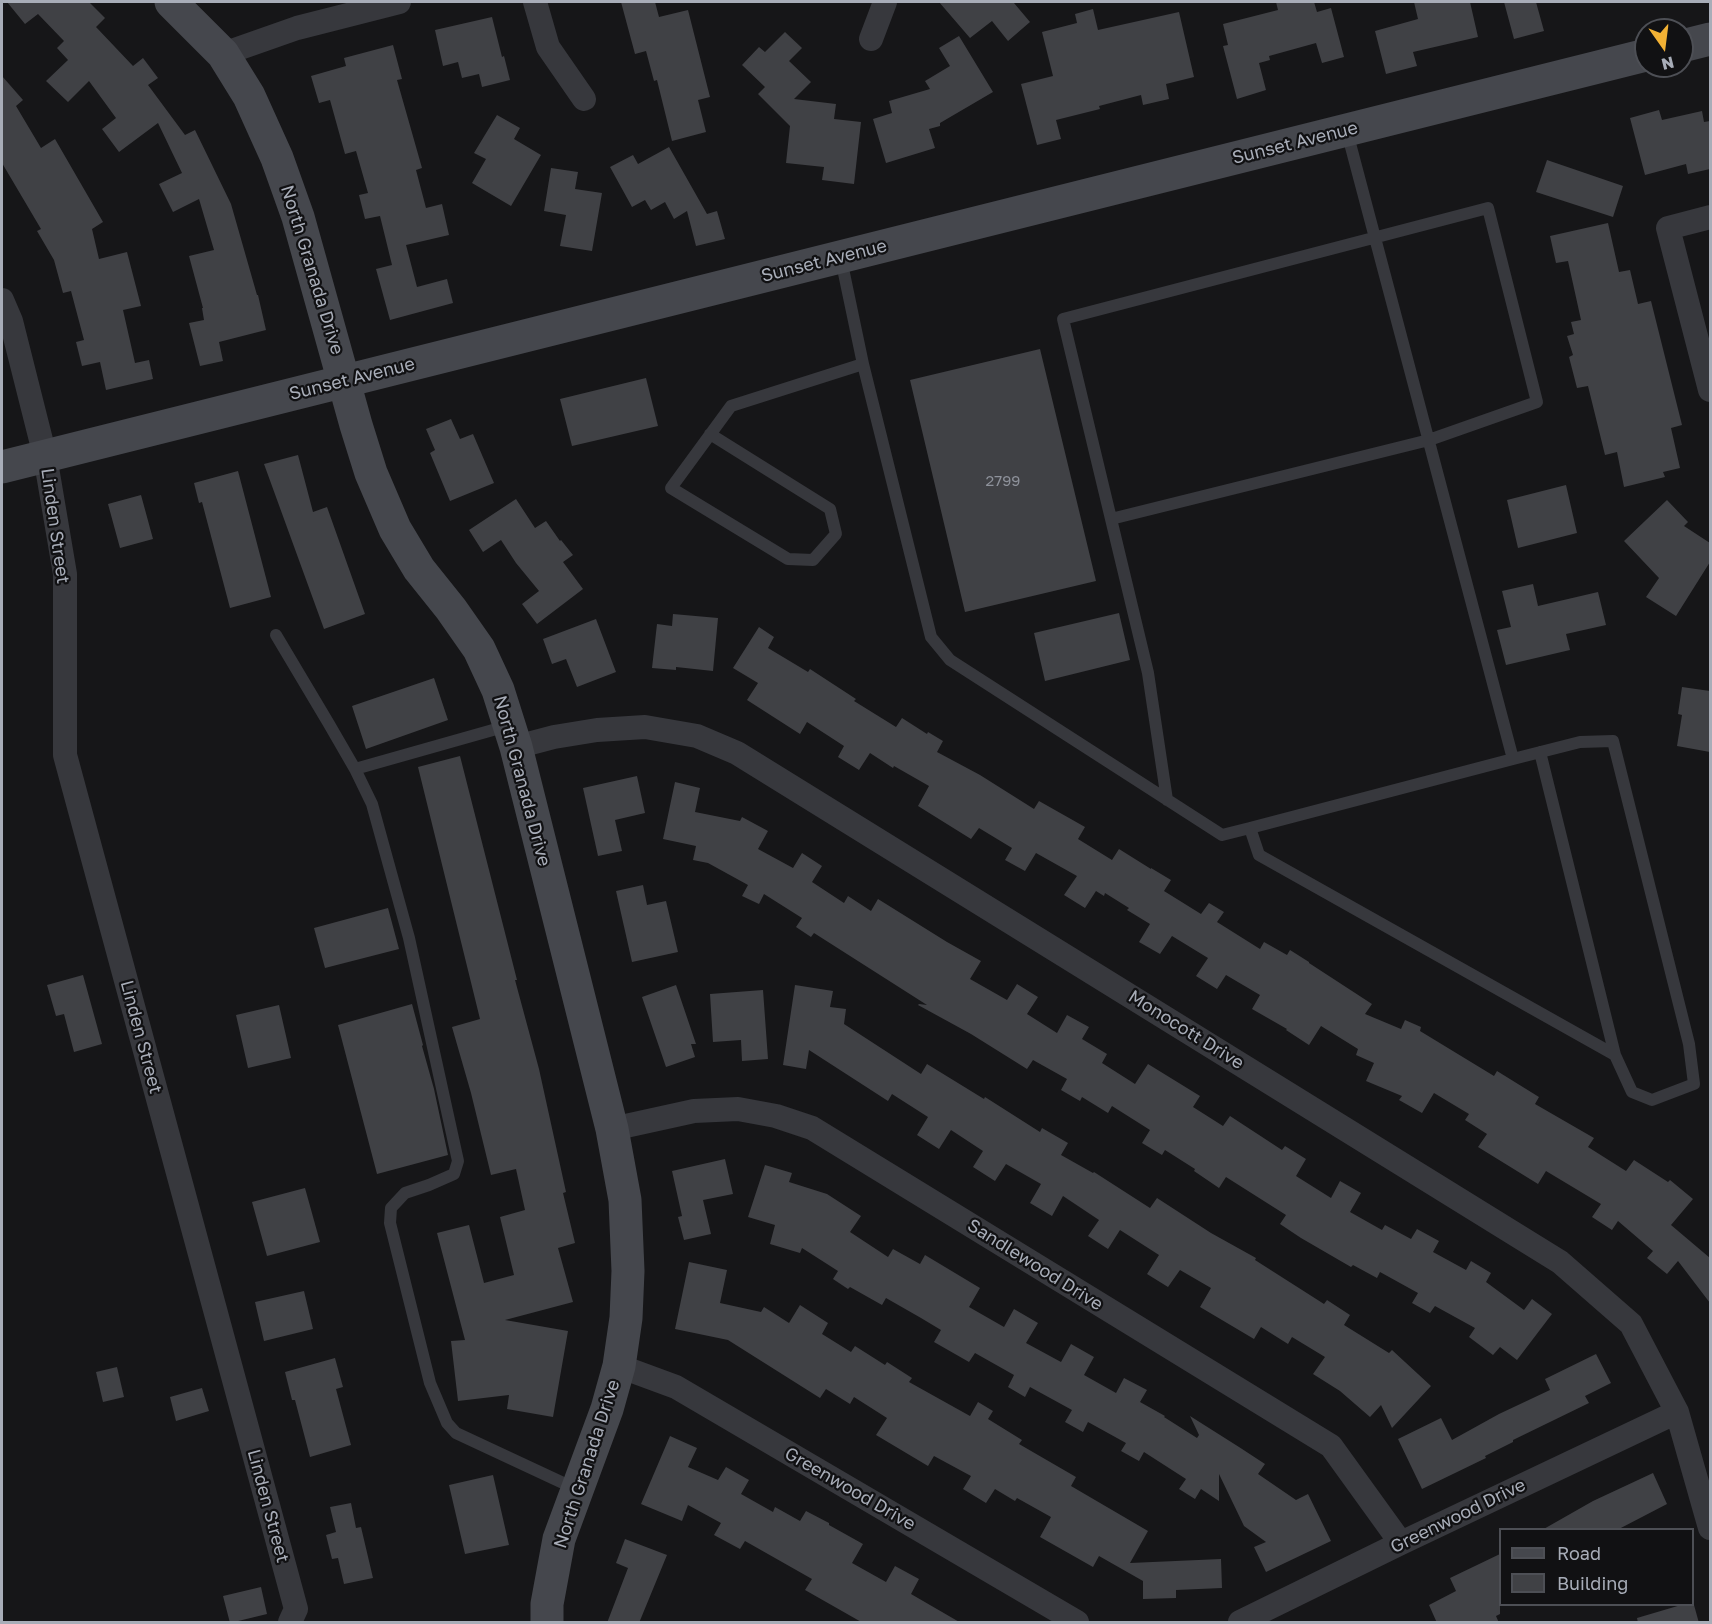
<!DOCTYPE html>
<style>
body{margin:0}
#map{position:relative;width:1712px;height:1624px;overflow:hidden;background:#161618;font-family:"Golos Text",sans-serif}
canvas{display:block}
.frame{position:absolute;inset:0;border:3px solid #a8adb8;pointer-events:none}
.legend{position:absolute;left:1499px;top:1528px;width:195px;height:78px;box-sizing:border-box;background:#111113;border:2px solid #4d4f55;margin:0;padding:8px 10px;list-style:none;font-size:18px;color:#a8adb8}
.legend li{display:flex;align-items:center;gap:12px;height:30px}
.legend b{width:30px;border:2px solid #4d4f55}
.north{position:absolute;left:1634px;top:18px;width:60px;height:60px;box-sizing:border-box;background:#111113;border:2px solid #4d4f55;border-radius:50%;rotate:166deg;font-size:16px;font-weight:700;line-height:24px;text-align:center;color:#a8adb8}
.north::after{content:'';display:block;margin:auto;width:21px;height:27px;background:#f2b134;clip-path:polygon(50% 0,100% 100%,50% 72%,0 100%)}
</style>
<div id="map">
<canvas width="1712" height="1624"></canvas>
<div class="frame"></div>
<ul class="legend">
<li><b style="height:8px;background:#45474d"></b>Road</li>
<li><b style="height:16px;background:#404145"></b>Building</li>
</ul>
<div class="north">N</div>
</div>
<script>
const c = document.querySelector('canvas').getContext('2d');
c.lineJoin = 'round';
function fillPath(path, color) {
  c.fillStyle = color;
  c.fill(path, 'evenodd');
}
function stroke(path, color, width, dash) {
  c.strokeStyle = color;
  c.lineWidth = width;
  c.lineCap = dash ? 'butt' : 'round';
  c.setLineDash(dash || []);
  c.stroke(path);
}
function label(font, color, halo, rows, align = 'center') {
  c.font = font + ' "Golos Text",sans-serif';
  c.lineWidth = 4.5;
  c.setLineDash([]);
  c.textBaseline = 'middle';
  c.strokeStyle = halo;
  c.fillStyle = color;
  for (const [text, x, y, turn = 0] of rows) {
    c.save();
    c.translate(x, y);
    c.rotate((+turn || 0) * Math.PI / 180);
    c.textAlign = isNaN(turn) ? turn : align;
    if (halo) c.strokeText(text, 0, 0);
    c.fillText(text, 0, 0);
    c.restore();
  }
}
const building = new Path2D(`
 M 7,2 L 89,2 L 105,18 L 96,27 L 133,66 L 143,58 L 158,78 L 148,85 L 185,135 L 195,130 L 231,204 L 257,295 L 258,295 L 266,330 L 219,342 L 223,361 L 200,366 L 189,323 L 204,320 L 202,308 L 203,308 L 189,256 L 214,250 L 199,199 L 173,212 L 159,184 L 182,173 L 158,123 L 119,152 L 102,129 L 116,118 L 89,81 L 68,102 L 46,81 L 68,60 L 57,48 L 64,41 L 38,14 L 25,24 Z
 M 621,2 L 655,2 L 659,17 L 688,10 L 710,97 L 698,100 L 706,132 L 672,141 L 657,80 L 654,81 L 646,51 L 635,54 Z
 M 939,2 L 1016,2 L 1014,3 L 1030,22 L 1008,41 L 992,21 L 970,38 Z
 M 1276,2 L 1314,2 L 1317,12 L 1331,8 L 1344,57 L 1322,63 L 1316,43 L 1269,56 L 1270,60 L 1259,63 L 1266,90 L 1237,99 L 1223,46 L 1228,45 L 1223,24 L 1278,10 Z
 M 1414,2 L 1470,2 L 1478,37 L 1413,52 L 1417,66 L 1386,74 L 1375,31 L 1418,19 Z
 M 1504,2 L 1536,2 L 1544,31 L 1514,39 Z
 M 1093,9 L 1098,30 L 1179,12 L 1194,77 L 1166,84 L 1169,99 L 1143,105 L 1141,95 L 1099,106 L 1100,109 L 1056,120 L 1061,139 L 1037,145 L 1021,84 L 1053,76 L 1042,32 L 1077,23 L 1075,14 Z
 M 492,17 L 502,57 L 504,56 L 510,80 L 482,87 L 479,74 L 462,78 L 458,62 L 443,66 L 435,30 Z
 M 785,32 L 802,48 L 789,61 L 811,82 L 794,99 L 836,104 L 834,119 L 861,122 L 854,184 L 822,180 L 824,167 L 786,163 L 790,126 L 758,94 L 765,87 L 742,65 L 759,47 L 765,52 Z
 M 959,36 L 993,92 L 940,123 L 940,126 L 929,129 L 935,148 L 886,163 L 873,119 L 892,113 L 889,101 L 930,89 L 925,81 L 950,66 L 939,48 Z
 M 393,45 L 402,79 L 397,80 L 422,168 L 416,170 L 426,208 L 442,204 L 449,235 L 406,245 L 417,287 L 447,279 L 453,303 L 390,320 L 376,269 L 392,265 L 380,216 L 365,219 L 359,195 L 368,193 L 356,151 L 345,154 L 330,100 L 319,103 L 311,76 L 346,66 L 344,58 Z
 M 2,76 L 23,100 L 16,106 L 41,148 L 55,139 L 103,222 L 92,229 L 99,259 L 127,252 L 141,306 L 123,310 L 135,363 L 149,360 L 153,379 L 106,390 L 100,362 L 82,366 L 76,342 L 84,340 L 71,291 L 63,293 L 54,260 L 37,231 L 41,229 L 2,163 Z
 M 1659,110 L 1662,120 L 1702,111 L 1704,122 L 1710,121 L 1710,169 L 1688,174 L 1686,164 L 1645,175 L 1630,118 Z
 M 497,115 L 520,128 L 514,139 L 541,155 L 511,206 L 472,183 L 486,159 L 474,153 Z
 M 669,147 L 707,214 L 717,211 L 725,239 L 696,246 L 687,211 L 674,219 L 665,202 L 651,210 L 645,200 L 632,207 L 610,167 L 633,155 L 638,164 Z
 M 1547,160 L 1623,186 L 1613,217 L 1536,192 Z
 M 551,168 L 578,172 L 575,189 L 602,193 L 592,251 L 560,246 L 566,215 L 544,211 Z
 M 1608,223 L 1619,272 L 1630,270 L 1638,304 L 1651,301 L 1682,425 L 1671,428 L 1680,468 L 1663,472 L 1665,477 L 1624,487 L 1617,452 L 1605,455 L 1588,386 L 1577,388 L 1569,357 L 1573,355 L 1567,336 L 1574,334 L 1571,322 L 1581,320 L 1568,261 L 1556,263 L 1550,236 Z
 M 1040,349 L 1096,581 L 965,612 L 910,380 Z
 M 646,378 L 658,426 L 572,446 L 560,399 Z
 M 451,419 L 460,439 L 473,434 L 494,483 L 450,501 L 430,453 L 435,450 L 426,429 Z
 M 298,455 L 313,512 L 327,507 L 365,614 L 324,629 L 264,464 Z
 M 238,471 L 271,597 L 230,608 L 202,502 L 199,503 L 194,483 Z
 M 1566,485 L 1577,533 L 1518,548 L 1507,500 Z
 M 141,495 L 153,539 L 120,548 L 108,504 Z
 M 516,499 L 535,528 L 546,521 L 560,541 L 561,540 L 573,555 L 563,562 L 583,589 L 537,624 L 522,604 L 539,591 L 516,563 L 501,540 L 483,552 L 469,530 Z
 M 1667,500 L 1688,522 L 1684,526 L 1710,543 L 1710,562 L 1676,616 L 1646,597 L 1659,578 L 1624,541 Z
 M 1533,584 L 1538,606 L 1598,592 L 1606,625 L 1566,634 L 1570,650 L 1506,665 L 1497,630 L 1511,627 L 1502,591 Z
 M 1119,613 L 1130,660 L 1045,681 L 1034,633 Z
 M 673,614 L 718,618 L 713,671 L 676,667 L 676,670 L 652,668 L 657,624 L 672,626 Z
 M 596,619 L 616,672 L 577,687 L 566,659 L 552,664 L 543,639 Z
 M 759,627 L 774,637 L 768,648 L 808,672 L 810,669 L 856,699 L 854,701 L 896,727 L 902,718 L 927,734 L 928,732 L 943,741 L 937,752 L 980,775 L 1034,809 L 1039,801 L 1085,827 L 1078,839 L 1112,860 L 1119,849 L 1151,869 L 1151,868 L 1171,880 L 1164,891 L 1201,914 L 1209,903 L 1224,912 L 1217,922 L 1260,949 L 1264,942 L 1287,955 L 1290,950 L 1309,962 L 1309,963 L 1372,1004 L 1365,1014 L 1401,1029 L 1405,1020 L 1421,1027 L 1420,1031 L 1494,1076 L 1497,1071 L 1539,1097 L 1535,1104 L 1594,1138 L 1588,1147 L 1626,1171 L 1634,1160 L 1668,1182 L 1670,1180 L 1693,1199 L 1671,1225 L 1710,1258 L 1710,1303 L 1678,1261 L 1667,1274 L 1647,1258 L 1653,1251 L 1618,1221 L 1612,1230 L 1592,1217 L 1601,1204 L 1546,1171 L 1538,1184 L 1478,1147 L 1487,1134 L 1465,1120 L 1469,1114 L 1434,1093 L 1422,1113 L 1399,1100 L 1402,1096 L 1366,1081 L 1374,1063 L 1356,1055 L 1358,1049 L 1321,1026 L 1309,1045 L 1286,1030 L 1287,1029 L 1252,1009 L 1260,995 L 1226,975 L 1217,989 L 1196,976 L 1208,958 L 1172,936 L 1160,954 L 1139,942 L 1150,924 L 1127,910 L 1129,908 L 1105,893 L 1104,896 L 1096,891 L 1085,908 L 1064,895 L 1077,876 L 1036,853 L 1025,871 L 1005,860 L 1012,848 L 979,828 L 971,839 L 918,806 L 929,786 L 894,766 L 893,768 L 870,753 L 859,770 L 838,757 L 844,746 L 807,722 L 800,734 L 747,700 L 758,683 L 733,668 Z
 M 434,678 L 448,720 L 366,749 L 352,706 Z
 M 1682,687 L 1710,691 L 1710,752 L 1677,746 L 1682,715 L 1678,714 Z
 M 460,756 L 517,980 L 515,980 L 539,1069 L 566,1192 L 563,1193 L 575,1243 L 558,1248 L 573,1302 L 505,1320 L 568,1331 L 553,1417 L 507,1409 L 509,1395 L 458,1401 L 451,1341 L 465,1340 L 437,1233 L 469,1225 L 484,1283 L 514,1275 L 500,1217 L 525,1210 L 516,1169 L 491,1175 L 471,1093 L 452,1027 L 480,1019 L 418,767 Z
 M 637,776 L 645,813 L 615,820 L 622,851 L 598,856 L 583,788 Z
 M 675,782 L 700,788 L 695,812 L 740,821 L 742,817 L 768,831 L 758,849 L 793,868 L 802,853 L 822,866 L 812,882 L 844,903 L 848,896 L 871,911 L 878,899 L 947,942 L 981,961 L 970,979 L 1007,1000 L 1017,984 L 1038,997 L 1027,1014 L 1057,1033 L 1067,1015 L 1089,1027 L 1082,1039 L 1107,1054 L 1102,1063 L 1135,1084 L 1148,1064 L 1200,1096 L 1193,1107 L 1223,1126 L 1230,1116 L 1282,1150 L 1285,1146 L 1306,1159 L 1296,1176 L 1331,1198 L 1340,1181 L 1361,1193 L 1350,1212 L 1382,1230 L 1385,1225 L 1411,1239 L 1417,1229 L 1439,1241 L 1433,1252 L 1466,1270 L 1471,1261 L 1491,1273 L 1486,1282 L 1524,1310 L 1532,1299 L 1552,1314 L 1517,1360 L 1500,1347 L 1493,1355 L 1469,1337 L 1475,1328 L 1435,1306 L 1430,1313 L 1412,1303 L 1418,1293 L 1380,1272 L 1377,1278 L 1353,1265 L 1351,1267 L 1301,1238 L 1280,1224 L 1286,1215 L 1226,1177 L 1219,1188 L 1194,1171 L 1195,1169 L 1165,1150 L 1162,1155 L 1142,1143 L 1150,1130 L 1112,1106 L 1108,1113 L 1082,1097 L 1080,1101 L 1061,1090 L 1067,1079 L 1033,1060 L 1027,1069 L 971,1034 L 918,1005 L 919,1004 L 927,1005 L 814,933 L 811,937 L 796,927 L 802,918 L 764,894 L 759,904 L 742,896 L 748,885 L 708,863 L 693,860 L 696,846 L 663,839 Z
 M 643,885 L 647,905 L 666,901 L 678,952 L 632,962 L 616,891 Z
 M 388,908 L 399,949 L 325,968 L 314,928 Z
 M 83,975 L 102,1044 L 74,1052 L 64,1014 L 56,1016 L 47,985 Z
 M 676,985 L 696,1044 L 691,1044 L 695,1057 L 666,1067 L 642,997 Z
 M 795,985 L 833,991 L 830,1007 L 846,1009 L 844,1024 L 921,1074 L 927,1064 L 984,1099 L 985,1097 L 1040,1132 L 1042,1128 L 1068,1143 L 1061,1155 L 1093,1173 L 1094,1172 L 1150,1208 L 1157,1198 L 1211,1233 L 1256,1258 L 1255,1260 L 1324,1304 L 1327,1300 L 1350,1315 L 1344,1325 L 1389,1353 L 1392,1350 L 1431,1386 L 1392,1428 L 1381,1405 L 1370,1417 L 1340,1391 L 1313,1374 L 1325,1357 L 1292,1337 L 1288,1344 L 1261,1327 L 1254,1339 L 1200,1307 L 1211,1288 L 1180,1270 L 1168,1287 L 1147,1274 L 1159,1255 L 1120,1230 L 1108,1249 L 1088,1236 L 1099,1220 L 1063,1196 L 1052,1216 L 1030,1203 L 1041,1184 L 1006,1164 L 995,1181 L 973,1167 L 983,1151 L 951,1130 L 939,1149 L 917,1135 L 928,1117 L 892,1094 L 888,1101 L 809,1050 L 806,1069 L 783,1065 Z
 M 763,990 L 768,1059 L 742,1061 L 741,1040 L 713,1042 L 710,994 Z
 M 412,1004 L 423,1045 L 422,1046 L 434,1089 L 448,1155 L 377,1174 L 338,1025 Z
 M 279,1005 L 291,1058 L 248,1068 L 236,1015 Z
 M 725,1159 L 733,1194 L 703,1200 L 711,1234 L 684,1240 L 678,1217 L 682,1216 L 672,1171 Z
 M 765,1165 L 792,1173 L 789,1182 L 827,1194 L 861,1216 L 850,1232 L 888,1257 L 893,1249 L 920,1264 L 925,1255 L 980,1288 L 969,1307 L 1004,1327 L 1014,1309 L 1038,1323 L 1026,1343 L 1061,1362 L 1071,1344 L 1094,1357 L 1084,1375 L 1116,1393 L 1124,1378 L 1147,1390 L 1140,1402 L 1165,1416 L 1164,1417 L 1197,1438 L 1199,1435 L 1190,1416 L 1239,1447 L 1265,1464 L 1258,1474 L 1296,1500 L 1308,1494 L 1331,1541 L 1266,1572 L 1254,1547 L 1266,1542 L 1244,1526 L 1219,1474 L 1219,1501 L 1201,1489 L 1195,1499 L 1179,1489 L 1186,1479 L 1144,1452 L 1139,1461 L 1121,1451 L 1126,1443 L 1088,1422 L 1083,1432 L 1065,1422 L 1072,1410 L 1030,1387 L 1025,1397 L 1008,1387 L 1014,1375 L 975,1353 L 969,1362 L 934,1342 L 941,1330 L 921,1318 L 886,1298 L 882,1305 L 850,1287 L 848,1289 L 833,1279 L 838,1271 L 802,1248 L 800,1253 L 770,1244 L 775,1225 L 748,1217 Z
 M 305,1188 L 320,1242 L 267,1256 L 252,1202 Z
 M 689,1262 L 727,1270 L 720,1303 L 761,1312 L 764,1307 L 789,1323 L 800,1305 L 828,1323 L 822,1334 L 851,1352 L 855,1346 L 885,1365 L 887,1362 L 912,1378 L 909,1382 L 970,1416 L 978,1402 L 993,1411 L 988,1419 L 1022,1440 L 1019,1444 L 1076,1477 L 1071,1486 L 1148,1531 L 1130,1563 L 1221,1559 L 1222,1588 L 1176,1590 L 1176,1598 L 1143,1599 L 1143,1581 L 1099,1556 L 1093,1567 L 1040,1537 L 1051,1517 L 1017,1498 L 1015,1501 L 995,1489 L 986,1503 L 963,1489 L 971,1476 L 934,1456 L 928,1466 L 876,1435 L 887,1418 L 854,1397 L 850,1404 L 826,1389 L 820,1398 L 728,1340 L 675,1329 Z
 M 304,1291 L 313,1329 L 264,1341 L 255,1302 Z
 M 1596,1354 L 1611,1383 L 1585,1396 L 1589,1403 L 1513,1440 L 1513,1442 L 1485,1456 L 1486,1458 L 1422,1489 L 1398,1439 L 1441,1418 L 1452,1440 L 1499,1414 L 1550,1390 L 1545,1379 Z
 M 335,1358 L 343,1387 L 336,1389 L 351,1445 L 310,1457 L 295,1400 L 292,1400 L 285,1372 Z
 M 117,1367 L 124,1397 L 103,1402 L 96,1372 Z
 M 202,1388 L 209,1411 L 176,1421 L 170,1397 Z
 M 670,1436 L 697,1448 L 688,1467 L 718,1480 L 726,1467 L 749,1480 L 741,1494 L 773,1512 L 775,1507 L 800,1521 L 806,1511 L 829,1523 L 829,1525 L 863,1544 L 852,1563 L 886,1582 L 895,1566 L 919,1579 L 911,1594 L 961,1623 L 863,1623 L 805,1590 L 812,1579 L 745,1541 L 740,1549 L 714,1535 L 721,1523 L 688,1505 L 682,1521 L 641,1504 Z
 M 1653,1473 L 1667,1504 L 1617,1530 L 1542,1530 L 1593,1501 Z
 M 493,1475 L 509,1545 L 465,1554 L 449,1485 Z
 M 351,1503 L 356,1528 L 361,1527 L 373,1578 L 344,1584 L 338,1558 L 332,1559 L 326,1535 L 336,1532 L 330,1507 Z
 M 625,1539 L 667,1555 L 639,1623 L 607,1623 L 628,1568 L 616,1563 Z
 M 1500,1554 L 1500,1614 L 1496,1616 L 1499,1623 L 1437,1623 L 1429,1605 L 1456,1591 L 1450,1578 Z
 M 261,1587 L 267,1614 L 230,1623 L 223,1596 Z
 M 1681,1605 L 1694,1605 L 1699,1623 L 1638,1623 L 1637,1618 Z`);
const lane = new Path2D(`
 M 1347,132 L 1513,759 L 1250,828 L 1259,855 L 1615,1055 L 1632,1092 L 1652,1100 L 1694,1084 L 1689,1044 L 1613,741 L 1580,742 L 1513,759
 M 841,259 L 863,364
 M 710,434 L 830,509 L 836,534 L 813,560 L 788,559 L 671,488 L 731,406 L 863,364 L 931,637 L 950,660 L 1222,835 L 1250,828
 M 1111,519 L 1429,440 L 1537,402 L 1488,208 L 1063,319 L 1148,673 L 1167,800
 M 276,635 L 329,724 L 355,769 L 372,804 L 409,938 L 458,1161 L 454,1174 L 429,1185 L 405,1193 L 391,1208 L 390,1223 L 430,1383 L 447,1423 L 456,1433 L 576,1489
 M 1540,752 L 1615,1055
 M 355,769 L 507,726`);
const street = new Path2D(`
 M 535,2 L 548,47 L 584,99
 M 871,39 L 885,2
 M 223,54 L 297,28 L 399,2
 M 1710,217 L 1668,228 L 1710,390
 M 2,300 L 11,321 L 45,456 L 65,574 L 65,755 L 296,1609 L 290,1622
 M 516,747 L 554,737 L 597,730 L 645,727 L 697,736 L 737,753 L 1560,1262 L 1631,1324 L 1677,1412 L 1710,1528
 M 612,1129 L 694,1111 L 738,1109 L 776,1116 L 812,1128 L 1331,1446 L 1401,1543
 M 619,1366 L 676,1387 L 1077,1622
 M 1240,1622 L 1401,1543 L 1677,1412`);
const secondary = new Path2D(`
 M 171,2 L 223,54 L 249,96 L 277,158 L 298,217 L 356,425 L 371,473 L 395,529 L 419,569 L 451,609 L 479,649 L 498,690 L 516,747 L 612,1129 L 625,1200 L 628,1271 L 626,1318 L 619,1366 L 607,1409 L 559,1539 L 547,1604 L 547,1622
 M 1682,46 L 1710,39
 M 2,467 L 1646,55`);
const numberNames = [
 ["2799",1003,481]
];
const streetNames = [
 ["Sunset Avenue",1295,143,-14],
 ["Sunset Avenue",824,261,-14],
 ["North Granada Drive",312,270,73],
 ["Sunset Avenue",352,379,-14],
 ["Linden Street",55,526,82],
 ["North Granada Drive",522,781,75],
 ["Monocott Drive",1186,1030,32],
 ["Linden Street",141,1037,75],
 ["Sandlewood Drive",1035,1265,32],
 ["North Granada Drive",587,1464,-72],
 ["Greenwood Drive",850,1489,30],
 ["Linden Street",268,1506,75],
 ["Greenwood Drive",1458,1516,-26]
];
fillPath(building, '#404145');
stroke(lane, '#37383d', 12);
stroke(street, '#37383d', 24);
stroke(secondary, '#45474d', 33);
label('15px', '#8e929b', null, numberNames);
label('18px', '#a8adb8', '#111113', streetNames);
</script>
